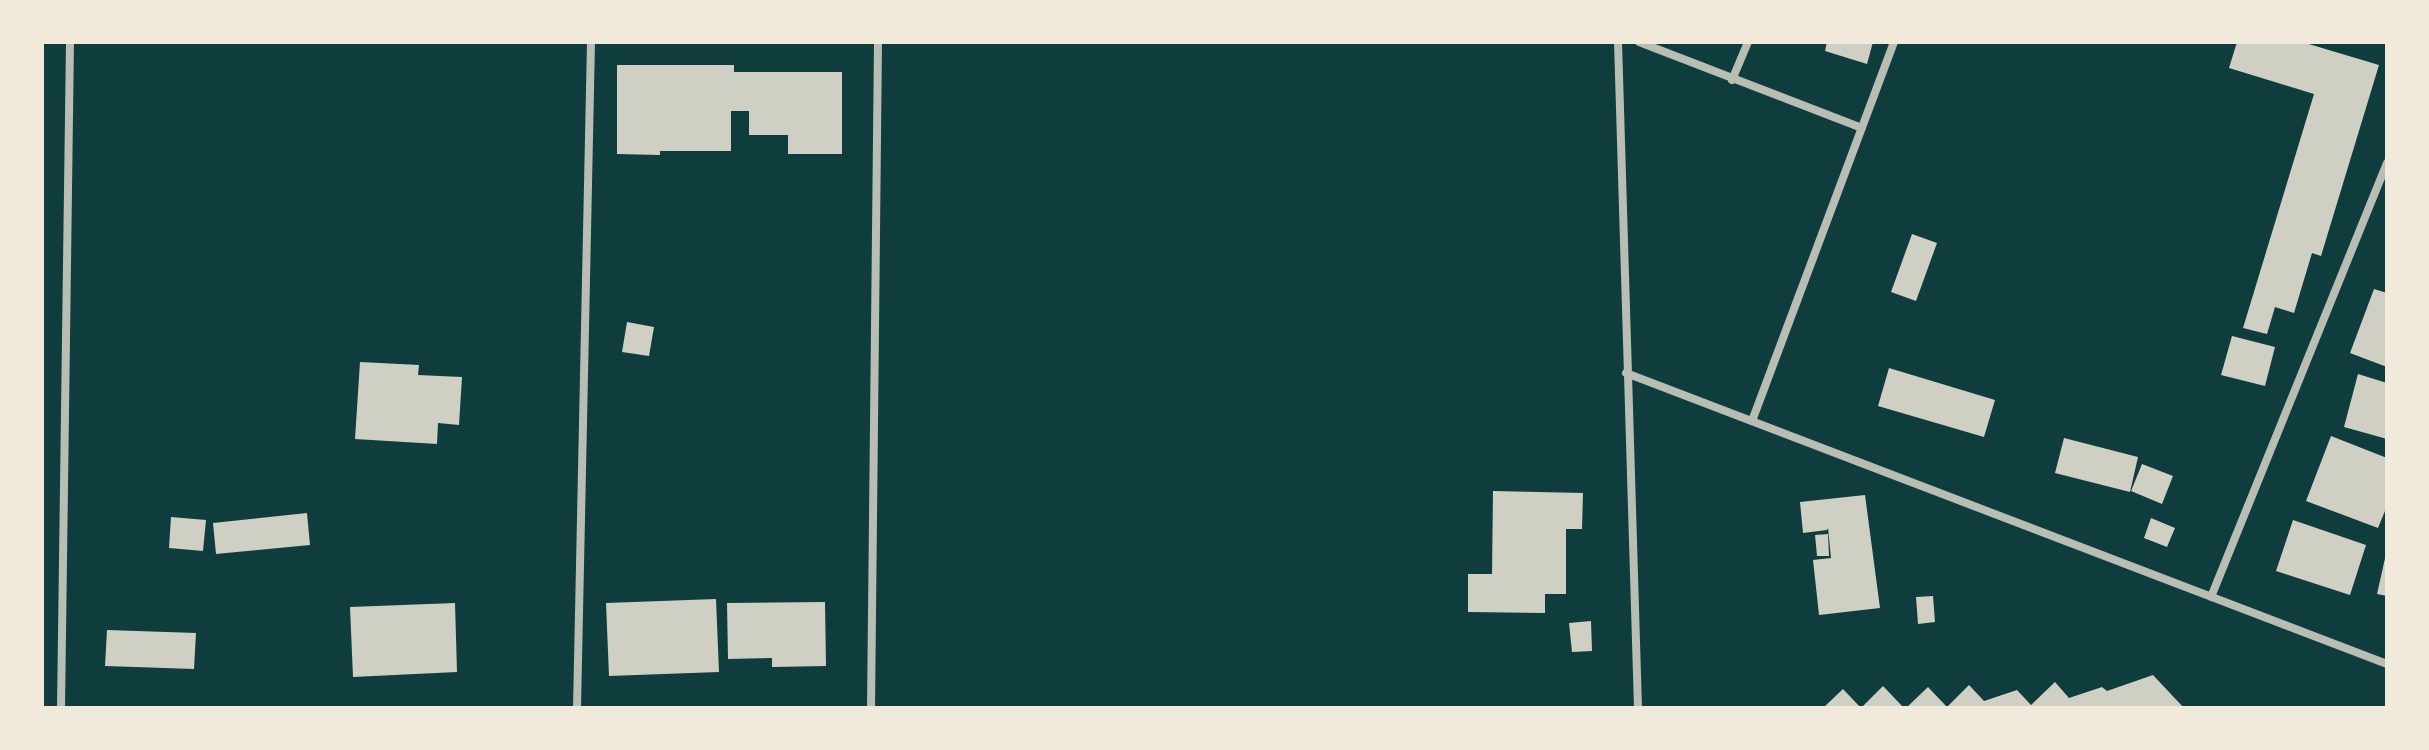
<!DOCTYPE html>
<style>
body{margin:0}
#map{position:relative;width:2429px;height:750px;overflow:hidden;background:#0f3d3e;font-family:"Golos Text",sans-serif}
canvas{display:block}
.frame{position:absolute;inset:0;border:44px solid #f1e9da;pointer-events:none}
</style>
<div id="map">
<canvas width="2429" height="750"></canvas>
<div class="frame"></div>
</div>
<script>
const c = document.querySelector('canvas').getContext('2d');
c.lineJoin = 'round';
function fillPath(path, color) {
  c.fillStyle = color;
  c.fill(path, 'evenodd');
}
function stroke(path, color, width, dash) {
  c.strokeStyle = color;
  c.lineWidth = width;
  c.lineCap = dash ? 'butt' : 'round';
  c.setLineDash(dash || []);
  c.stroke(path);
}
const building = new Path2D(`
 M 1827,42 L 1873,42 L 1867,64 L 1825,51 Z
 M 2237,42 L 2302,42 L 2379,65 L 2321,256 L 2312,253 L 2294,313 L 2275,307 L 2267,334 L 2243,328 L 2314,94 L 2229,68 Z
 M 617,65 L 734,65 L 734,72 L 842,72 L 842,154 L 788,154 L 788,135 L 749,135 L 749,111 L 731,111 L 731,151 L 660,151 L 660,155 L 617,154 Z
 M 1912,234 L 1937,243 L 1916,301 L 1891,292 Z
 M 2374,289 L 2387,293 L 2387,367 L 2350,353 Z
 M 627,322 L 654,327 L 649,356 L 622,352 Z
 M 2232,336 L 2275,347 L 2265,386 L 2221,375 Z
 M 360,362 L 419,365 L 418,375 L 462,377 L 459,425 L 438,423 L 437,444 L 355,439 Z
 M 1889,368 L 1995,400 L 1984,437 L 1878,406 Z
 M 2358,374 L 2387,383 L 2387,439 L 2344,427 Z
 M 2331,436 L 2387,458 L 2387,506 L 2378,528 L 2306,501 Z
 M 2064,438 L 2138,457 L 2130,492 L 2055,473 Z
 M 2142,464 L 2173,476 L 2162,504 L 2131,491 Z
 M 1493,491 L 1583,493 L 1582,529 L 1566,529 L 1566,594 L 1545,594 L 1545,613 L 1468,612 L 1468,574 L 1492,574 Z
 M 1865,495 L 1880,608 L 1819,615 L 1813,560 L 1831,558 L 1828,528 L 1827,530 L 1803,533 L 1800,502 Z
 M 307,513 L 310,545 L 216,554 L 213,523 Z
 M 171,517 L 206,520 L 203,551 L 169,548 Z
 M 2151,518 L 2175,528 L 2167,547 L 2144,538 Z
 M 2293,520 L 2366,545 L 2350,595 L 2276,571 Z
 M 1828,534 L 1829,556 L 1817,556 L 1815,535 Z
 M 2386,554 L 2387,554 L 2387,596 L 2377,594 Z
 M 1933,596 L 1935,622 L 1918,624 L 1916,597 Z
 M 716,599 L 719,672 L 609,676 L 606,603 Z
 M 825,602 L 826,666 L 772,667 L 772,658 L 728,659 L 727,603 Z
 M 455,603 L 457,672 L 353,677 L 350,607 Z
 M 1591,621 L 1592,651 L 1572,652 L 1569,623 Z
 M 107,630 L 196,633 L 194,669 L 105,666 Z
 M 2153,675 L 2184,708 L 1906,708 L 1928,687 L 1947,707 L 1969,685 L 1984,701 L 2017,690 L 2031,705 L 2055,682 L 2069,698 L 2102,687 L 2107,691 Z
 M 1883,686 L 1904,708 L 1823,708 L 1843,689 L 1861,708 Z`);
const minor = new Path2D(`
 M 1618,42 L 1638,708
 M 1639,42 L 1862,128
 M 1732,80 L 1748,42
 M 1626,373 L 2387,664
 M 1752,421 L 1894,42
 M 2211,597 L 2387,163
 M 61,708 L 70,42
 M 577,708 L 591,42
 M 871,708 L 878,42`);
fillPath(building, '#cfcfc3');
stroke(minor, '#b8beb3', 8);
</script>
